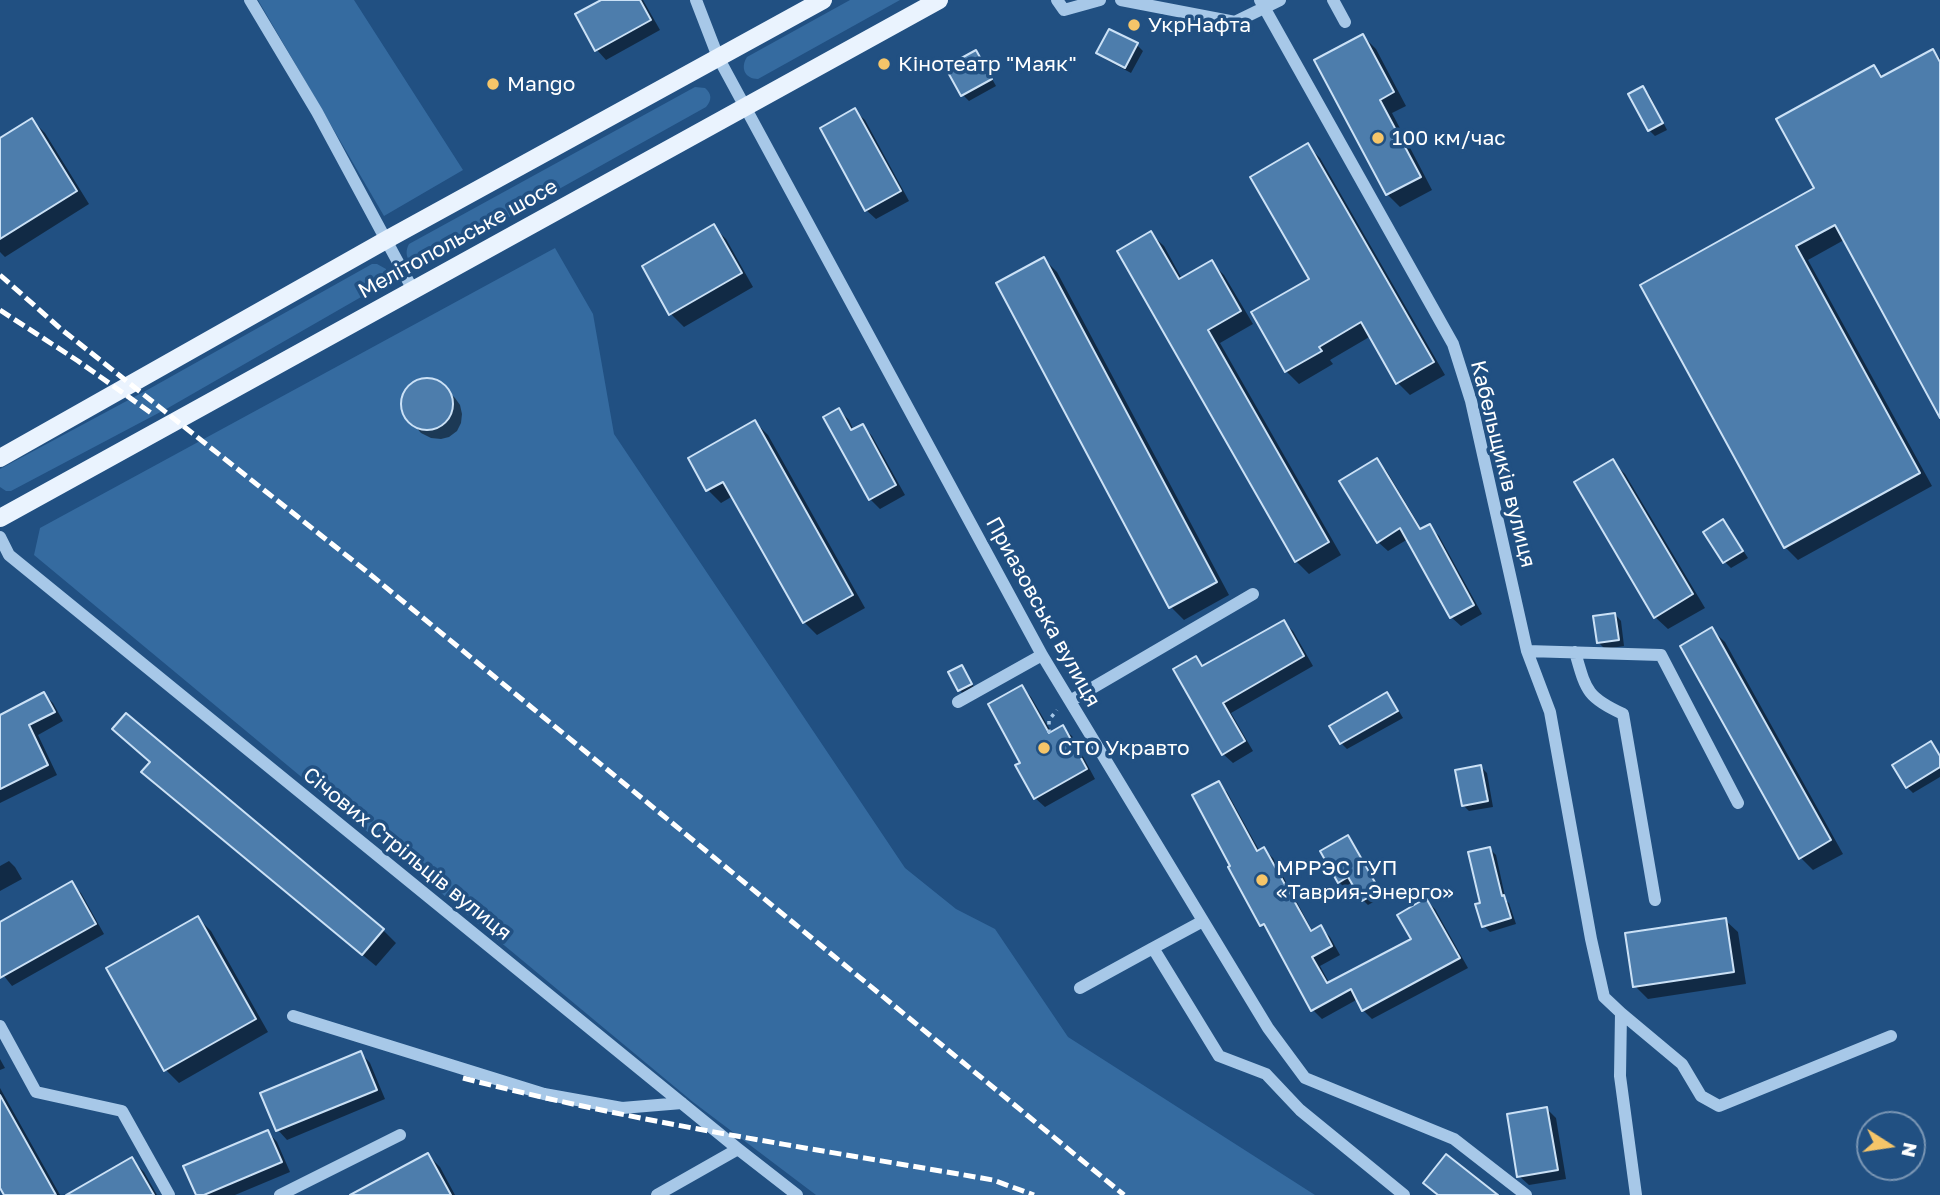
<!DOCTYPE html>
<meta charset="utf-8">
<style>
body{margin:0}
#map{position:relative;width:1940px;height:1195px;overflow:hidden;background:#215082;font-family:"Golos Text",sans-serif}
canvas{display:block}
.north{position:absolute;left:1856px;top:1111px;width:70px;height:70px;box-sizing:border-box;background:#215082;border:2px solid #7a96b4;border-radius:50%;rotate:102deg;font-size:19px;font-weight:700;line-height:28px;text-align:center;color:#fff}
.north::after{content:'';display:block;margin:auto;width:24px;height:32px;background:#f5c569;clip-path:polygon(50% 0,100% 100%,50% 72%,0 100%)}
</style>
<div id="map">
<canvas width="1940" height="1195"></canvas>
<div class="north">N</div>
</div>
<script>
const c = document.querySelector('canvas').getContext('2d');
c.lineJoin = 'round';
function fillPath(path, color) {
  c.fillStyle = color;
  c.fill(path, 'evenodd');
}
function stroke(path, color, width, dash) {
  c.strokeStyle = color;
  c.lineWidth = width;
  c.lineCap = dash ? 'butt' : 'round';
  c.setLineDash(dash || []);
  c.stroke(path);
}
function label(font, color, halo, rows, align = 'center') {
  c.font = font + ' "Golos Text",sans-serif';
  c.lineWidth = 7;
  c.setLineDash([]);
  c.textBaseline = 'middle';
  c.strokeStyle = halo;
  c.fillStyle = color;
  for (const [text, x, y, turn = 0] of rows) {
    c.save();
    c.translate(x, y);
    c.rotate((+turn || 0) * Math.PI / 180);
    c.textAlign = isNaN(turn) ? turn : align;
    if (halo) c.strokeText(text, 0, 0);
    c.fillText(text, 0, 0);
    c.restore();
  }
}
const green = new Path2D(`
 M 258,0 L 354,0 L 463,170 L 384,216 Z
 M 850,0 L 900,0 L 758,79 C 745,79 740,68 747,57 Z
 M 695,87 L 705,88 C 712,94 712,100 706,107 L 421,266 C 409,265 403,255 409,244 Z
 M 555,248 L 593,314 L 614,434 L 905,868 L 956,909 L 995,929 L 1068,1037 L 1315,1195 L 816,1195 L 693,1102 L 34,555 L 40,528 Z
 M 372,264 L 377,264 L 386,269 C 388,276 387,279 382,285 L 168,408 L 11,491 L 6,491 L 0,487 L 0,469 L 149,389 Z`);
const shadow = new Path2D(`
 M 605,0 L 643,0 L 660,30 L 606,60 L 597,50 Z
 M 1363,36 L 1376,49 L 1406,106 L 1392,113 L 1432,190 L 1400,207 L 1387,194 L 1317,61 Z
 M 1137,45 L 1143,51 L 1131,73 L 1105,59 L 1099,53 Z
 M 1933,51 L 1940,58 L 1940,415 L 1844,240 L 1808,260 L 1932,486 L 1798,560 L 1785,547 L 1642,285 L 1817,189 L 1874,67 L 1884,77 Z
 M 975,53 L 981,59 L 996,86 L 969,101 L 963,95 Z
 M 1643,88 L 1649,94 L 1667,130 L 1655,136 L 1649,130 Z
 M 855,111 L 865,120 L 909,201 L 876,219 L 866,210 Z
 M 32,120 L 45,133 L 89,204 L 5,257 L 0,252 L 0,140 Z
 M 1308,146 L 1320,158 L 1445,375 L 1410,395 L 1398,383 L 1371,336 L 1330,360 L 1333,364 L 1299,384 L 1286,371 L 1311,280 Z
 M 713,226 L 726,239 L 753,287 L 684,327 L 671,314 Z
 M 1151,234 L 1164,246 L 1182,279 L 1211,262 L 1224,275 L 1253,324 L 1220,343 L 1341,555 L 1309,574 L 1296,561 Z
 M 1044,259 L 1057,272 L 1229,595 L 1184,620 L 1171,607 Z
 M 421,380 L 430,380 L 438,382 L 455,398 L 460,405 L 462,414 L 461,423 L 457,431 L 449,437 L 441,439 L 431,438 L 421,433 L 405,414 L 403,404 L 405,394 L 411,385 Z
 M 839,410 L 849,420 L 854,431 L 863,426 L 872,436 L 905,495 L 880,509 L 870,499 Z
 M 755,422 L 768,435 L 865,608 L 817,635 L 804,622 L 733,496 L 721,503 L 708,490 L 690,459 Z
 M 1377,461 L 1386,470 L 1422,530 L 1429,526 L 1439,536 L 1482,614 L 1461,626 L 1451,617 L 1408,539 L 1388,551 L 1378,542 Z
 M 1612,461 L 1625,474 L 1705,608 L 1668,629 L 1655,617 Z
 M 1722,521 L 1728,527 L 1748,558 L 1731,568 L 1725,562 L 1705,532 Z
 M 1615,614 L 1621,621 L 1624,646 L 1605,649 L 1599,643 Z
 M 1283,622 L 1293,631 L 1313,666 L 1231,713 L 1253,751 L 1233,763 L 1223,754 L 1196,658 L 1205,667 Z
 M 1712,630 L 1725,642 L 1843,854 L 1813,870 L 1801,858 Z
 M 962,667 L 974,687 L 962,693 L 951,673 Z
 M 1022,687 L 1031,697 L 1052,733 L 1062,727 L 1072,736 L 1095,779 L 1045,807 L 1035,798 L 1023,763 Z
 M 44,694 L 53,703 L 63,721 L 38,735 L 57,775 L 0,803 L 0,717 Z
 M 1387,695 L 1393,701 L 1403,718 L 1347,749 L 1341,743 Z
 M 126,715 L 383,930 L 396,943 L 376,966 L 155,785 L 143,772 L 152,762 Z
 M 1930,743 L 1940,755 L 1940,777 L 1913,793 L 1907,787 L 1894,765 Z
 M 1481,767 L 1487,773 L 1493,807 L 1469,811 L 1463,805 Z
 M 1218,783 L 1227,792 L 1260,852 L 1264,849 L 1273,858 L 1313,932 L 1321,928 L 1330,937 L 1340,955 L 1320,966 L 1330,984 L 1413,940 L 1426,900 L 1435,909 L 1468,968 L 1372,1019 L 1363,1010 L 1358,999 L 1322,1019 L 1313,1010 L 1271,934 L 1262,925 Z
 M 1348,837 L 1353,842 L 1384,896 L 1368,905 L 1363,900 L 1353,882 L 1344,887 L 1339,882 Z
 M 1490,849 L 1496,855 L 1506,901 L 1509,903 L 1516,924 L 1490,932 L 1484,926 L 1482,904 Z
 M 9,861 L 15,867 L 22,879 L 0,891 L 0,866 Z
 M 72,884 L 81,893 L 104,934 L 12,986 L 0,971 L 0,924 Z
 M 198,918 L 211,931 L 268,1032 L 179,1083 L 166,1070 Z
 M 1725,920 L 1738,932 L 1746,984 L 1648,999 L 1635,986 Z
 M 361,1053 L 370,1063 L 385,1099 L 287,1140 L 278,1130 Z
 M 0,1059 L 5,1068 L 0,1070 Z
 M 0,1088 L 60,1195 L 6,1195 L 0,1184 Z
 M 1547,1109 L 1556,1118 L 1566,1179 L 1529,1185 L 1519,1176 Z
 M 268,1132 L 277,1142 L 290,1172 L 235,1195 L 198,1195 Z
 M 428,1155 L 440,1167 L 455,1195 L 354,1195 Z
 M 131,1159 L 144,1172 L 157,1195 L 70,1195 Z`);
const building = new Path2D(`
 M 601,0 L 640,0 L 651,20 L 595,51 L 575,14 Z
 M 1109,29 L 1138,43 L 1125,68 L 1096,53 Z
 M 1363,34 L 1394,92 L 1380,100 L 1421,177 L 1386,195 L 1314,60 Z
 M 1933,49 L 1940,62 L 1940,418 L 1835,225 L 1796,246 L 1920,473 L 1784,548 L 1640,285 L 1814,188 L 1776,119 L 1874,65 L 1881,77 Z
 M 976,50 L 992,79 L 961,96 L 945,67 Z
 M 1643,86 L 1663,123 L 1648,131 L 1628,94 Z
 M 855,108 L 901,191 L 865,211 L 820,128 Z
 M 32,118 L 77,191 L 0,239 L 0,138 Z
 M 1308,143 L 1434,362 L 1396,384 L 1361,322 L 1319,347 L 1322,351 L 1285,372 L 1251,312 L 1309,279 L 1250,177 Z
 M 714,224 L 742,273 L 669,315 L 642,266 Z
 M 1151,231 L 1179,279 L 1212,260 L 1241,311 L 1208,330 L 1329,542 L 1295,562 L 1117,251 Z
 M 1044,257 L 1217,582 L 1169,608 L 996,283 Z
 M401 404a26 26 0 1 1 52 0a26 26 0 1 1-52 0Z
 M 839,408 L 851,430 L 863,424 L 896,485 L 869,500 L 823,417 Z
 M 755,420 L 853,595 L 803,623 L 723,482 L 706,491 L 688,458 Z
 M 1377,458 L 1420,529 L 1430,524 L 1474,605 L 1450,618 L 1400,528 L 1377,543 L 1339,481 Z
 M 1613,459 L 1693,594 L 1654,618 L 1574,482 Z
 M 1723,519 L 1743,551 L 1723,563 L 1703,532 Z
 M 1615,613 L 1619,640 L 1597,643 L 1593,616 Z
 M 1284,620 L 1304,656 L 1223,703 L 1245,741 L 1222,755 L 1173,669 L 1196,656 L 1202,666 Z
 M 1712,627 L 1831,840 L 1799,859 L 1680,646 Z
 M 962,665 L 972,684 L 958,691 L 948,672 Z
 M 1022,685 L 1049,733 L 1063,725 L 1087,769 L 1034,799 L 1015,765 L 1020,763 L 988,704 Z
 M 44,692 L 55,712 L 29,725 L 48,765 L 0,789 L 0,715 Z
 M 1387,692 L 1398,711 L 1340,744 L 1329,726 Z
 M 126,713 L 384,929 L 362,955 L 141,772 L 150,762 L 112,729 Z
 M 1931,741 L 1940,756 L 1940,767 L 1906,788 L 1892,765 Z
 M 1481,765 L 1488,801 L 1462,806 L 1455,770 Z
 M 1219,781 L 1257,851 L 1264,847 L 1311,931 L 1321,925 L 1332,946 L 1312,957 L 1327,983 L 1411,939 L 1397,915 L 1426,898 L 1460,958 L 1362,1011 L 1351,989 L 1311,1011 L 1264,924 L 1260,926 L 1228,867 L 1230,866 L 1192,795 Z
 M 1348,835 L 1380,891 L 1362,901 L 1348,877 L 1338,883 L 1320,851 Z
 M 1490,847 L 1502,896 L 1504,895 L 1511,918 L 1482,927 L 1475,904 L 1480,903 L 1468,852 Z
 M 72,881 L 96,924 L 0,978 L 0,922 Z
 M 198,916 L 256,1019 L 164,1071 L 106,968 Z
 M 1726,918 L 1734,972 L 1633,987 L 1625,933 Z
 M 361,1051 L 377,1090 L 276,1131 L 260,1093 Z
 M 0,1095 L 56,1195 L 4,1195 L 0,1188 Z
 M 1547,1107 L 1558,1170 L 1517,1177 L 1507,1114 Z
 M 268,1130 L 282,1162 L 204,1195 L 196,1195 L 183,1166 Z
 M 428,1153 L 451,1195 L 350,1195 Z
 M 1446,1154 L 1498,1195 L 1438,1195 L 1423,1183 Z
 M 132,1157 L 154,1195 L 66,1195 Z`);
const path = new Path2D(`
 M 1049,733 L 1049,720 L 1057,710`);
const minor = new Path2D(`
 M 250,0 L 317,112 L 413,290
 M 696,0 L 718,57 L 1042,655 L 1268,1028 L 1305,1078 L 1454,1139 L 1526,1195
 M 1057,0 L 1064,10 L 1100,0
 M 1121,0 L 1235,22 L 1280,0
 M 1260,0 L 1453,344 L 1471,401 L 1527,651 L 1550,712 L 1591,939 L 1604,997 L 1621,1013 L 1620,1076 L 1636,1195
 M 1333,0 L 1345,22
 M 0,537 L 9,555 L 738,1149 L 797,1195
 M 1527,651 L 1661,655 L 1738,803
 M 1575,652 C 1586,690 1586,697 1623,714 L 1655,900
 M 1070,701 L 1253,594
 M 958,702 L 1042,655
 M 1203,921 L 1153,948 L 1219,1056 L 1266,1074 L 1300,1110 L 1404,1195
 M 1080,988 L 1153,948
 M 1621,1013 L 1682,1064 L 1701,1096 L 1719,1106 L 1891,1036
 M 293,1016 L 544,1094 L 622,1108 L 682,1103
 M 0,1026 L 36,1092 L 122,1111 L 169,1195
 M 280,1195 L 400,1135
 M 657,1195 L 738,1149`);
const major = new Path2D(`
 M 0,458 L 386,240 L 823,0
 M 0,518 L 939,0`);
const rail = new Path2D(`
 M 0,275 L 61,329 L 366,571 L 1124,1195
 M 0,310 L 78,361 L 154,415
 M 463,1078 C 637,1123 816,1149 993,1180 L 1034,1195`);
const markers = [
 [1134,25,7,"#f5c569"],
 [884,64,7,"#f5c569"],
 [493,84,7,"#f5c569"],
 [1378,138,7,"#f5c569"],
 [1044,748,7,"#f5c569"],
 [1262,880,7,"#f5c569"]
];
const poiNames = [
 ["УкрНафта",1148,25],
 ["Кінотеатр \"Маяк\"",898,64],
 ["Mango",507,84],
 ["100 км/час",1392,138],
 ["СТО Укравто",1058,748],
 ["МРРЭС ГУП",1276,868],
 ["«Таврия-Энерго»",1276,892]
];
const streetNames = [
 ["Мелітопольське шосе",458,239,-29],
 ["Кабельщиків вулиця",1503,464,76],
 ["Приазовська вулиця",1043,612,61],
 ["Січових Стрільців вулиця",407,854,39]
];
fillPath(green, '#356ba0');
fillPath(shadow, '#0007');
fillPath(building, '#4d7dac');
stroke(building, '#cbe1f6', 2);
stroke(path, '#a7c8e8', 3.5, [3.5, 5]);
stroke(minor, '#a7c8e8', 12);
stroke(major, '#eaf3fe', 18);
stroke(rail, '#fff', 5, [12, 5]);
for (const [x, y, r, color] of markers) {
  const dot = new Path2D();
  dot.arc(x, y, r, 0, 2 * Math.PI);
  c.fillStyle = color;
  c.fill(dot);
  stroke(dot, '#215082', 2.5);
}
label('21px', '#fff', '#215082', poiNames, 'left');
label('21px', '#fff', '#215082', streetNames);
</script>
